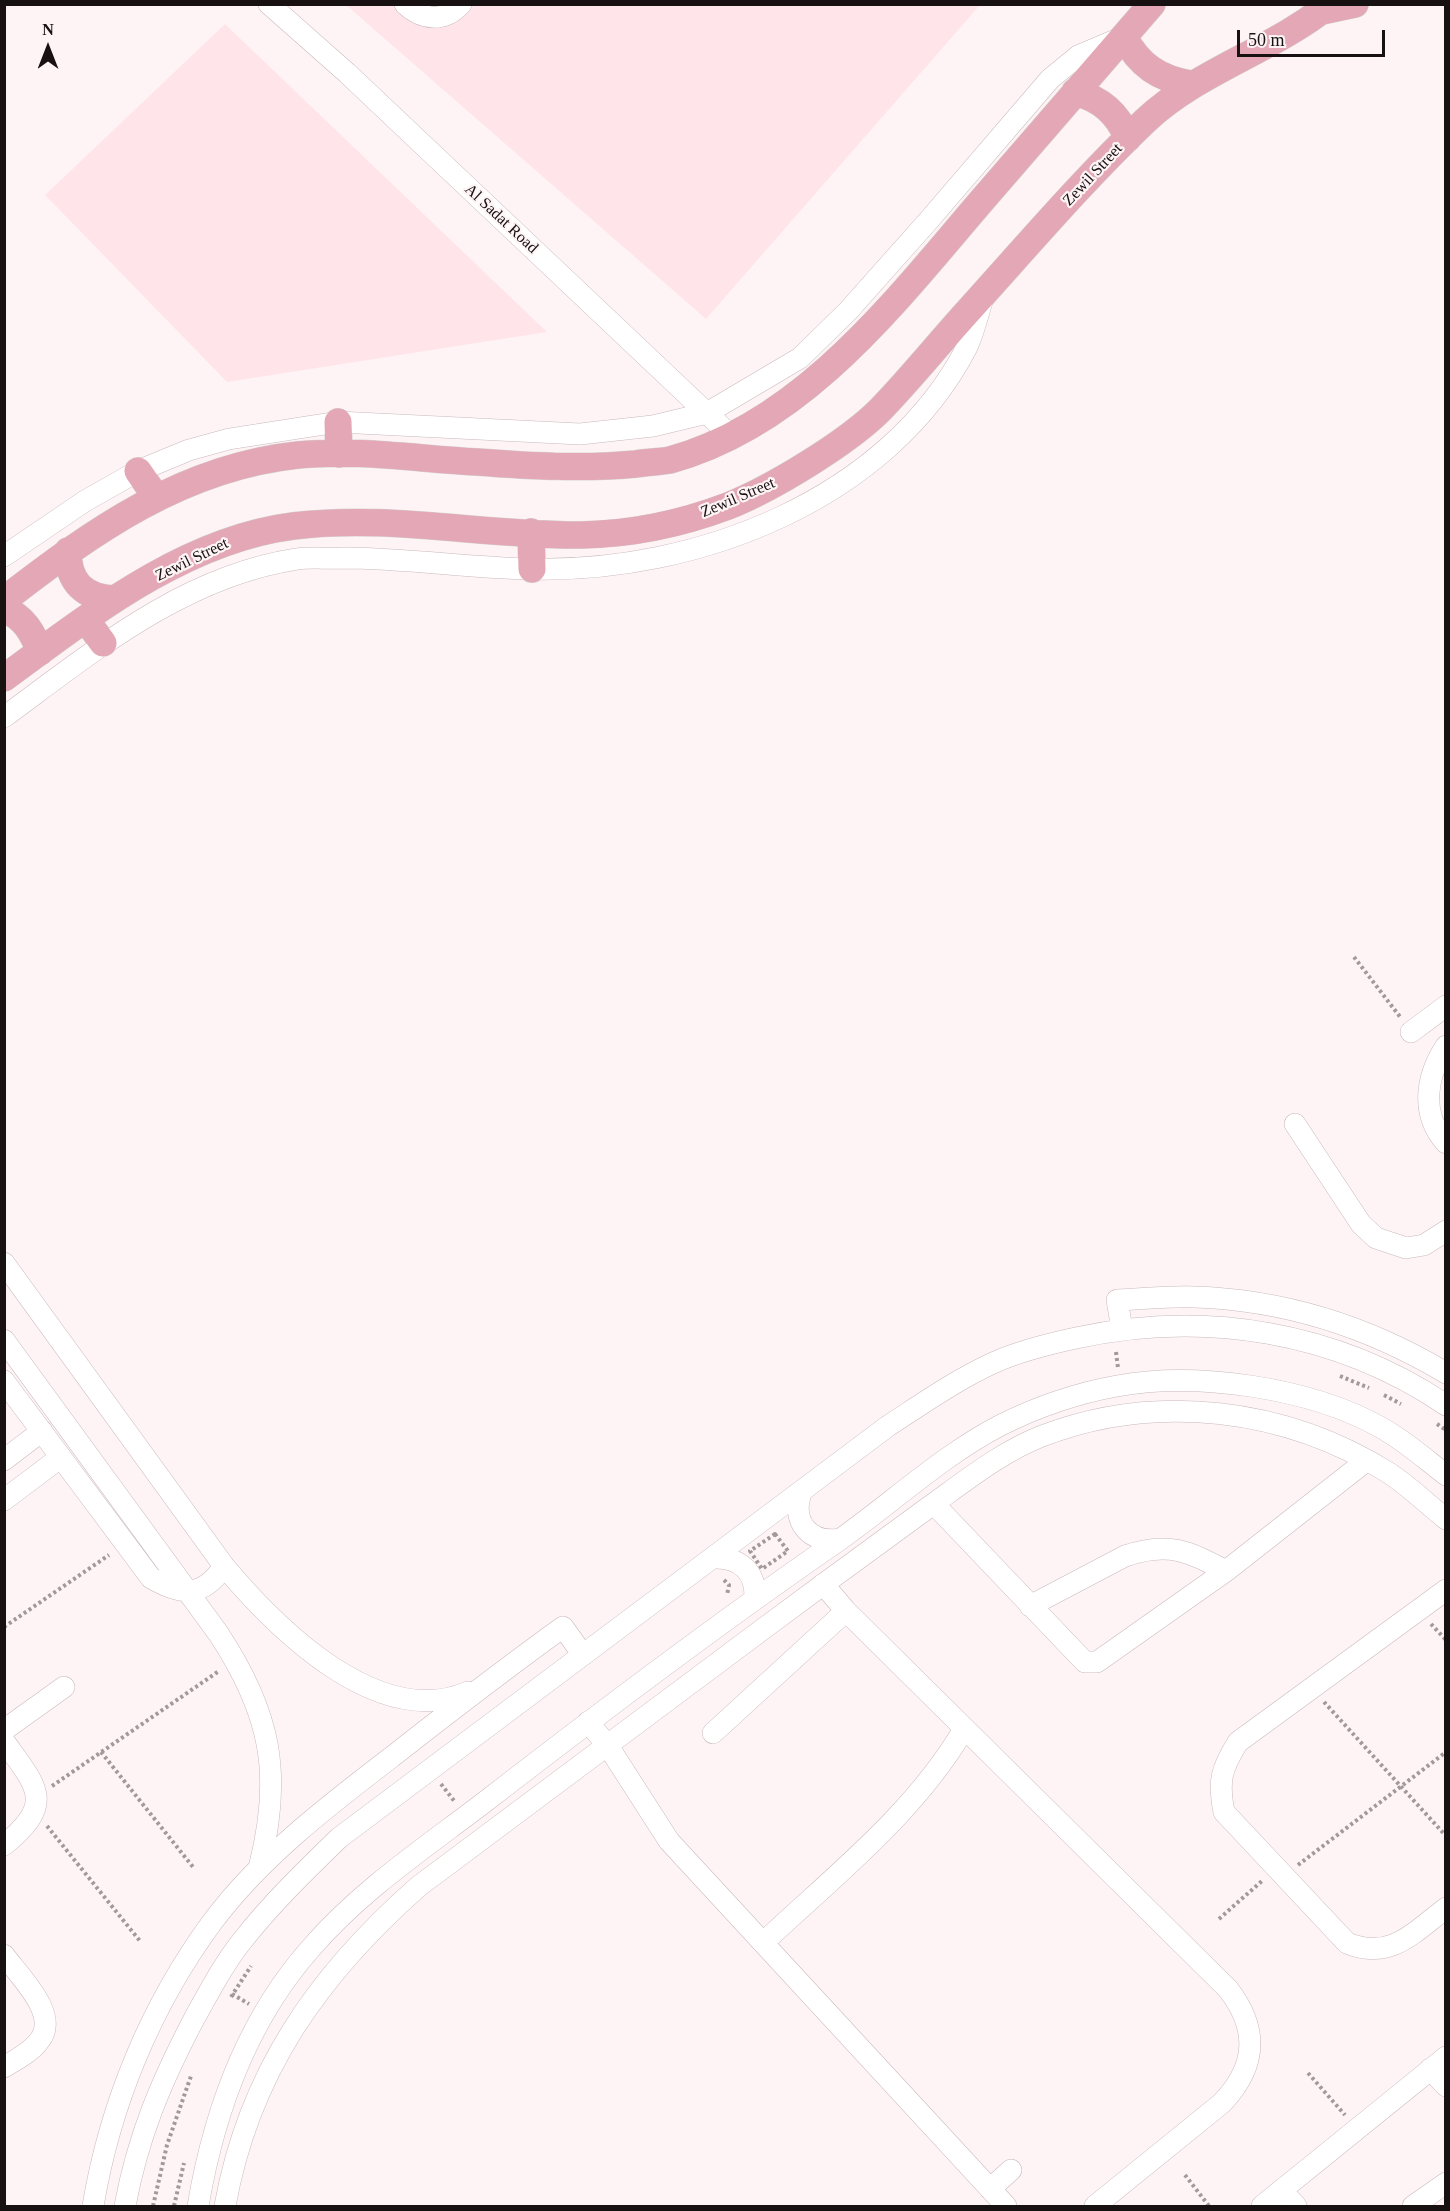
<!DOCTYPE html>
<style>
body{margin:0}
#map{position:relative;width:1450px;height:2211px;overflow:hidden;background:#fef4f6;font-family:Georgia,serif}
canvas{display:block}
.frame{position:absolute;inset:0;border:6px solid #171112;pointer-events:none}
.north{position:absolute;left:18px;top:18px;width:60px;height:60px;-webkit-text-stroke:4px #fef4f6;paint-order:stroke;rotate:0deg;font-size:16px;font-weight:700;line-height:24px;text-align:center;color:#171112}
.north::after{content:'';display:block;margin:auto;width:21px;height:27px;background:#171112;clip-path:polygon(50% 0,100% 100%,50% 72%,0 100%)}
.scale{position:absolute;left:1237px;top:30px;width:148px;height:27px;box-sizing:border-box;border:3px solid #171112;border-top:0;padding-left:8px;font-size:18px;line-height:21px;white-space:nowrap;color:#171112;-webkit-text-stroke:4px #fef4f6;paint-order:stroke}
</style>
<div id="map">
<canvas width="1450" height="2211"></canvas>
<div class="frame"></div>
<div class="north">N</div>
<div class="scale">50 m</div>
</div>
<script>
const c = document.querySelector('canvas').getContext('2d');
c.lineJoin = 'round';
function fillPath(path, color) {
  c.fillStyle = color;
  c.fill(path, 'evenodd');
}
function stroke(path, color, width, dash) {
  c.strokeStyle = color;
  c.lineWidth = width;
  c.lineCap = dash ? 'butt' : 'round';
  c.setLineDash(dash || []);
  c.stroke(path);
}
function label(font, color, halo, rows, align = 'center') {
  c.font = font + ' Georgia,serif';
  c.lineWidth = 4.5;
  c.setLineDash([]);
  c.textBaseline = 'middle';
  c.strokeStyle = halo;
  c.fillStyle = color;
  for (const [text, x, y, turn = 0] of rows) {
    c.save();
    c.translate(x, y);
    c.rotate((+turn || 0) * Math.PI / 180);
    c.textAlign = isNaN(turn) ? turn : align;
    if (halo) c.strokeText(text, 0, 0);
    c.fillText(text, 0, 0);
    c.restore();
  }
}
const built = new Path2D(`
 M 346,5 L 980,5 L 706,319 Z
 M 225,24 L 547,332 L 227,382 L 45,195 Z`);
const path = new Path2D(`
 M 1354,957 L 1401,1018
 M 1116,1352 L 1118,1368
 M 1340,1376 L 1369,1388
 M 1384,1395 L 1401,1404
 M 1437,1424 L 1446,1430
 M 775,1534 L 788,1551 L 762,1569 L 750,1551 Z
 M 724,1580 L 729,1585 L 727,1595
 M 1431,1624 L 1446,1640
 M 4,1627 L 109,1555
 M 1324,1702 L 1446,1836
 M 101,1752 L 193,1867
 M 441,1784 L 455,1802
 M 52,1786 L 219,1671
 M 47,1826 L 140,1941
 M 1298,1865 L 1446,1752
 M 1219,1919 L 1263,1880
 M 232,1994 L 249,2004
 M 231,1997 L 251,1966
 M 1308,2073 L 1345,2115
 M 1185,2175 L 1209,2206
 M 153,2206 L 167,2145 L 191,2076
 M 174,2206 L 184,2163`);
const minor = new Path2D(`
 M 269,4 L 347,73 L 731,436
 M 405,4 C 422,20 444,23 461,4
 M 4,556 L 85,501 L 138,471 L 189,450 L 229,439 L 338,422 L 580,434 L 653,426 L 707,413 L 800,358 L 848,311 L 929,220 L 1050,79 L 1078,56 L 1123,37
 M 4,717 C 94,651 184,576 297,559 C 312,557 328,559 343,558 C 406,558 468,568 531,569 C 696,573 888,500 967,347 C 974,332 978,314 983,298
 M 1411,1032 L 1446,1006
 M 1446,1046 C 1426,1076 1420,1114 1446,1143
 M 1295,1124 L 1361,1224 L 1376,1238 L 1406,1248 L 1424,1245 L 1446,1231
 M 4,1263 L 224,1566 C 276,1628 378,1731 468,1692
 M 1122,1329 L 1117,1300 C 1143,1299 1169,1296 1195,1297 C 1284,1300 1369,1327 1446,1373
 M 4,1340 L 218,1633 C 271,1713 283,1775 259,1868
 M 4,1381 L 151,1578 C 182,1596 203,1598 224,1566
 M 4,1460 L 42,1431
 M 801,1493 C 791,1522 810,1544 840,1539
 M 4,1500 L 61,1457
 M 934,1504 L 1080,1657 L 1085,1662 L 1097,1662 L 1226,1571 L 1366,1461
 M 714,1558 C 740,1557 756,1572 755,1598
 M 823,1584 L 846,1611 L 1228,1989 C 1259,2029 1257,2066 1222,2103 L 1095,2206
 M 1446,1590 L 1238,1742 C 1221,1769 1218,1781 1224,1812 L 1347,1943 C 1390,1961 1413,1933 1446,1908
 M 1030,1606 L 1125,1556 C 1168,1541 1188,1551 1226,1571
 M 588,1722 L 608,1746 L 669,1841 L 1006,2206
 M 4,1730 L 64,1687
 M 713,1733 L 846,1611
 M 4,1741 C 37,1787 56,1803 4,1845
 M 763,1943 C 834,1876 914,1814 964,1729
 M 4,1955 C 19,1976 61,2015 39,2041 C 31,2052 16,2060 4,2067
 M 1430,2069 L 1446,2086
 M 990,2189 L 1011,2170
 M 1281,2190 L 1296,2206
 M 93,2206 C 110,2104 151,2005 213,1921 C 262,1856 329,1805 393,1756 C 449,1712 505,1669 563,1627 L 583,1655
 M 125,2206 C 138,2136 161,2082 194,2019 C 209,1992 223,1965 242,1941 C 271,1904 305,1871 339,1838 L 888,1426 C 922,1404 956,1380 993,1363 C 1019,1351 1048,1344 1076,1338 C 1204,1310 1336,1331 1446,1405
 M 198,2206 C 214,2112 247,2020 311,1948 C 361,1890 426,1847 486,1801 C 601,1712 716,1625 835,1543 C 891,1504 941,1456 1001,1425 C 1037,1407 1078,1393 1117,1386 C 1196,1371 1310,1388 1380,1427 C 1404,1440 1424,1458 1446,1475
 M 225,2206 C 249,2072 319,1974 419,1886 C 534,1800 649,1715 763,1629 C 818,1588 874,1547 929,1507 C 964,1482 1001,1452 1042,1436 C 1156,1392 1286,1408 1389,1473 C 1409,1486 1427,1504 1446,1519
 M 1262,2206 L 1446,2057
 M 1413,2206 L 1446,2183`);
const major = new Path2D(`
 M 1322,11 L 1355,4
 M 1124,37 C 1139,65 1159,79 1191,84
 M 1075,92 C 1101,99 1117,113 1128,138
 M 338,422 L 339,454
 M 138,471 L 156,497
 M 531,532 L 532,569
 M 68,551 C 68,582 84,598 115,599
 M 4,600 C 93,531 183,467 298,455 C 357,449 418,459 477,462 C 530,466 583,469 636,464 C 647,462 659,462 670,460 C 805,423 897,299 984,198 C 1040,133 1096,69 1152,4
 M 4,609 C 24,617 33,633 40,652
 M 86,620 L 103,643
 M 4,678 C 90,615 184,540 293,526 C 389,514 486,536 582,535 C 631,534 683,523 728,506 C 771,489 847,443 880,410 C 911,378 939,343 969,310 C 1026,247 1083,180 1145,121 C 1199,70 1272,51 1330,4`);
const streetNames = [
 ["Zewil Street",1093,175,-47],
 ["Al Sadat Road",501,219,43],
 ["Zewil Street",738,498,-23],
 ["Zewil Street",192,560,-26]
];
fillPath(built, '#ffe5e9');
stroke(minor, '#c9b9bb', 22);
stroke(major, '#d5d4d4', 28);
stroke(path, '#a1999a', 4, [3, 3]);
stroke(minor, '#fff', 21);
stroke(major, '#e3a7b5', 27);
label('16px', '#171112', '#fef4f6', streetNames);
</script>
